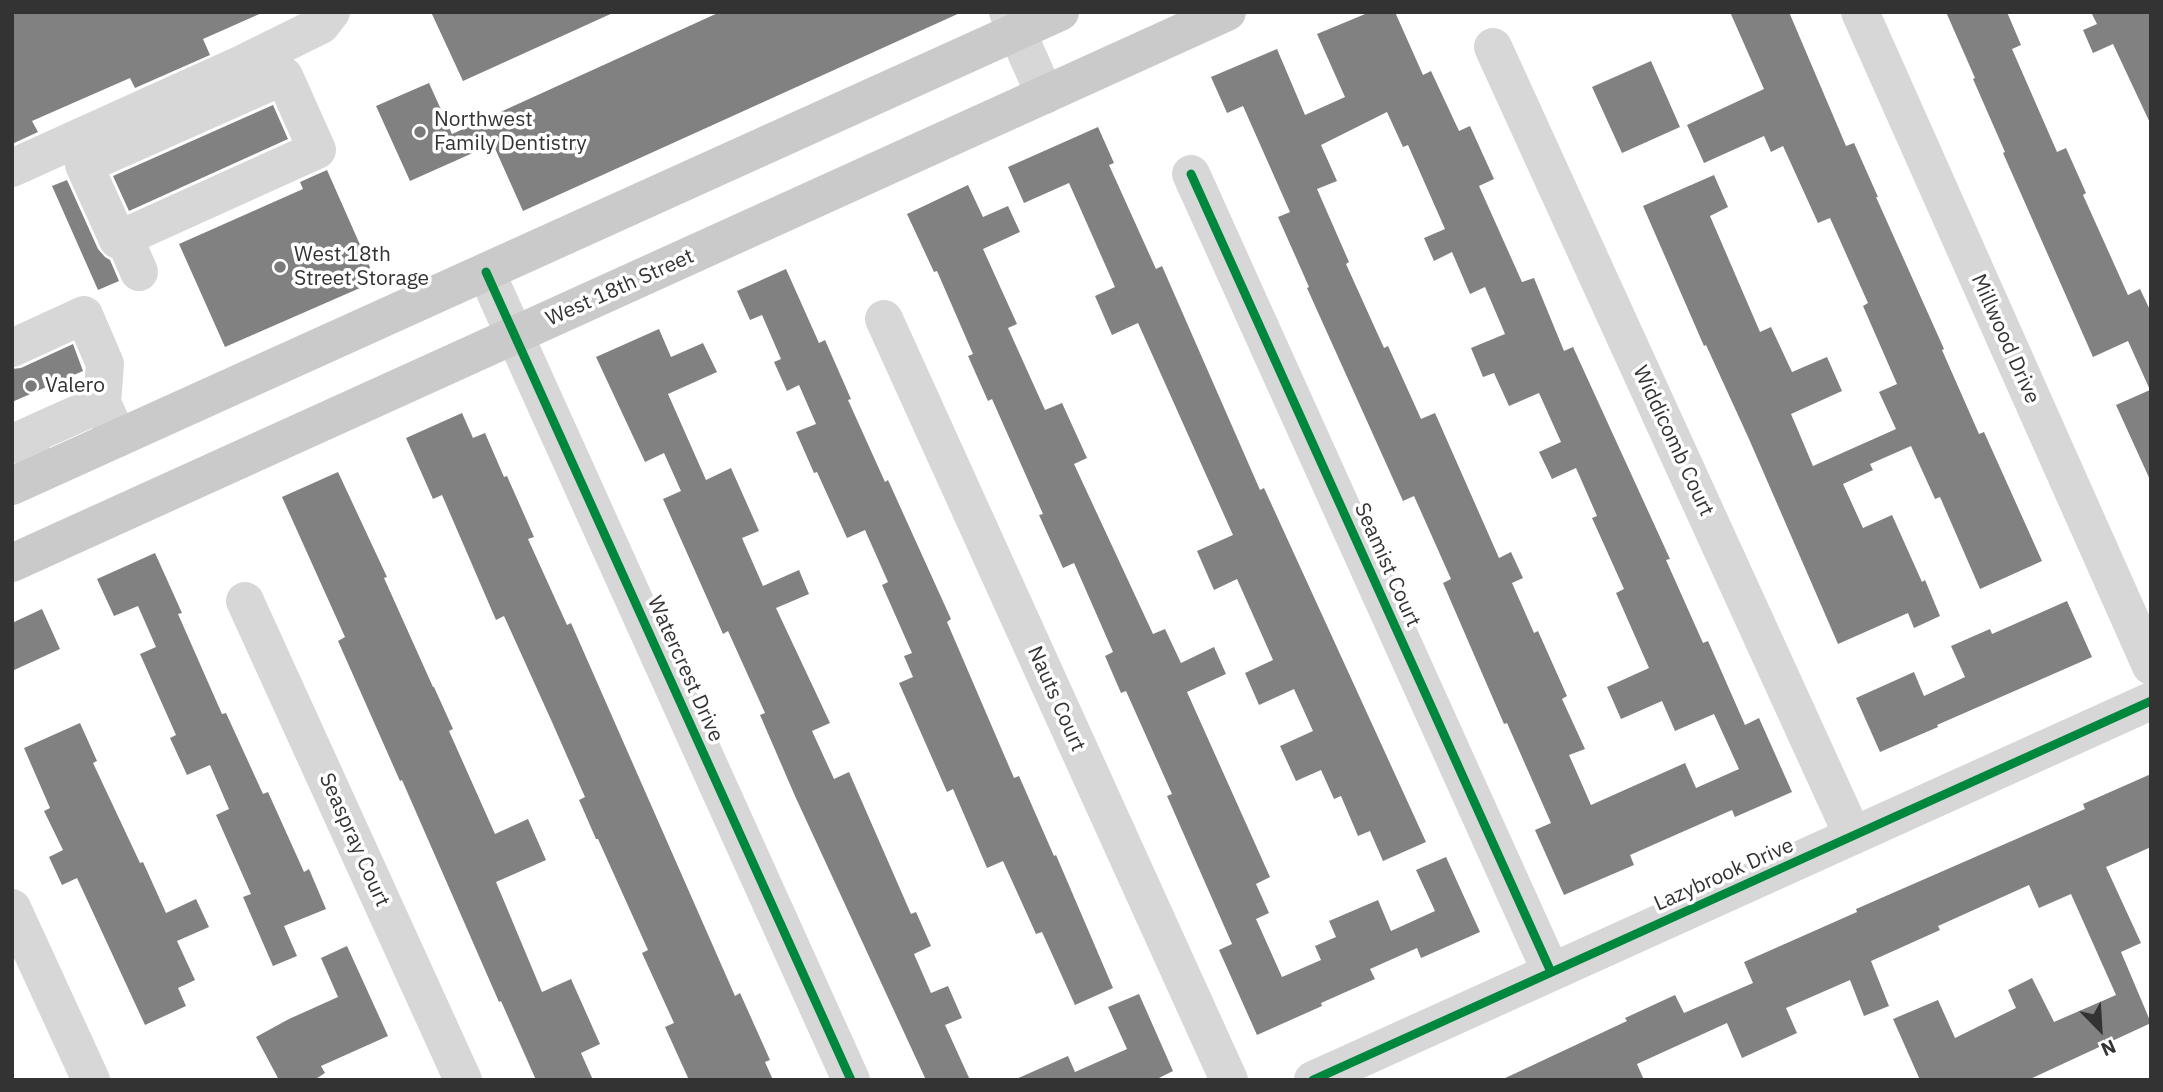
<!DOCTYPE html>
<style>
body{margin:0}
#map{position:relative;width:2163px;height:1092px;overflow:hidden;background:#fff;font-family:"IBM Plex Sans",sans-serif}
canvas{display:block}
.frame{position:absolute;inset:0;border:14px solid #333;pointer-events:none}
.north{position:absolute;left:2065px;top:994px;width:70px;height:70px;-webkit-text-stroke:5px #fff;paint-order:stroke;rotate:156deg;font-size:19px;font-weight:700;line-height:28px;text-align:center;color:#333}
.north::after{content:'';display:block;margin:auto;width:24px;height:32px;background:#333;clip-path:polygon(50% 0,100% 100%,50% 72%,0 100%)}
</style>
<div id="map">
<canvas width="2163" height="1092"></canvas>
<div class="frame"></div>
<div class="north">N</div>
</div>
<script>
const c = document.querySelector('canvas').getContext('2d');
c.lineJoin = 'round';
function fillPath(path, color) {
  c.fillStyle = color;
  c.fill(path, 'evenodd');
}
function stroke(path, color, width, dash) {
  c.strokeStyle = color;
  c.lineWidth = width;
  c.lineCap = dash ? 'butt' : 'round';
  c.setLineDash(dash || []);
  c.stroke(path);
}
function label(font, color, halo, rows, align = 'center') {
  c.font = font + ' "IBM Plex Sans",sans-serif';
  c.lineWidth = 7;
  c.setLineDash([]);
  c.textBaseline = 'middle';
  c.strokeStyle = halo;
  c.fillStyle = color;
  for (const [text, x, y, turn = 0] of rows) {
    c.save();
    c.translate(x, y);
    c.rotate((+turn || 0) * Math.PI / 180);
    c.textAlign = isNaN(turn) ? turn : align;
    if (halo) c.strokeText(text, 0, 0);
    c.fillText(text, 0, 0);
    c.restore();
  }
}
const building = new Path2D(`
 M 12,12 L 264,12 L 203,39 L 210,55 L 135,88 L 130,78 L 32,121 L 38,132 L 12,144 Z
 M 431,12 L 615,12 L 463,81 Z
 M 720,12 L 962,12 L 523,211 L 493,144 L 410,181 L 376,106 L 429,83 L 452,134 Z
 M 1370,12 L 1395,12 L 1423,75 L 1431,71 L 1459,131 L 1470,126 L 1494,179 L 1479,186 L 1522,282 L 1534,278 L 1564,351 L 1573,347 L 1670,559 L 1666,560 L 1703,643 L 1708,641 L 1745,725 L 1759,718 L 1792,792 L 1735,817 L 1732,810 L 1630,855 L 1634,865 L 1564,895 L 1535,830 L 1551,823 L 1507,723 L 1504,724 L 1443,583 L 1451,579 L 1414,496 L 1403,501 L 1307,288 L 1309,287 L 1278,217 L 1290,212 L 1243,106 L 1227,113 L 1211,77 L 1277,49 L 1305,115 L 1345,97 L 1317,34 ZM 1387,112 L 1403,147 L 1408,145 L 1445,229 L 1424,238 L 1434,261 L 1452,252 L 1470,294 L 1485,287 L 1505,334 L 1471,348 L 1483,377 L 1494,373 L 1509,406 L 1539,393 L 1561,442 L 1539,452 L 1552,479 L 1576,468 L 1597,516 L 1592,518 L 1624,589 L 1616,593 L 1649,668 L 1607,687 L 1621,719 L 1662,701 L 1675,731 L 1714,714 L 1739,769 L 1696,788 L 1685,763 L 1591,805 L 1569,755 L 1585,749 L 1562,699 L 1567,696 L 1538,631 L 1534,633 L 1512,583 L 1523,578 L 1511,552 L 1499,558 L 1435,413 L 1421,419 L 1388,346 L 1384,348 L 1346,264 L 1349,262 L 1317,189 L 1337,181 L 1321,145 Z
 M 1730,12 L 1789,12 L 1846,146 L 1854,143 L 1878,197 L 1876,197 L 1944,349 L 1942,350 L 1979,434 L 1984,432 L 2042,561 L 1980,589 L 1940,497 L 1935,499 L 1911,446 L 1870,464 L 1873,470 L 1843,484 L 1863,528 L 1892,515 L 1922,582 L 1925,580 L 1940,616 L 1914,628 L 1908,613 L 1838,644 L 1749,439 L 1706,345 L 1704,346 L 1643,206 L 1714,175 L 1728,207 L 1710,216 L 1760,332 L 1771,327 L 1792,372 L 1827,357 L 1842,391 L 1791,414 L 1813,466 L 1896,429 L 1879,392 L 1897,384 L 1863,306 L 1868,303 L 1830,218 L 1818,223 L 1783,146 L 1771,152 L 1764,136 L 1704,163 L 1687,125 L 1764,89 Z
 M 1946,12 L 2007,12 L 2021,45 L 2012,49 L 2057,152 L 2066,148 L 2086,193 L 2083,195 L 2128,295 L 2140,289 L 2151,312 L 2151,482 L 2116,405 L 2150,390 L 2128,341 L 2093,357 L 2003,153 L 2005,152 L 1973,79 L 1975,78 Z
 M 2091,12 L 2151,12 L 2151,125 L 2113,44 L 2093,53 L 2083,30 L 2097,24 Z
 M 1651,61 L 1680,127 L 1622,153 L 1592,87 Z
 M 273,105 L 288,139 L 129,211 L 113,176 Z
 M 1098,127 L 1114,163 L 1109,165 L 1156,269 L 1162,266 L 1260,490 L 1264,488 L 1426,842 L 1383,861 L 1370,831 L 1358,836 L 1341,796 L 1334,799 L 1321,770 L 1296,781 L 1280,746 L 1313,731 L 1294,689 L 1259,705 L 1245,673 L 1273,660 L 1237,579 L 1214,590 L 1197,551 L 1233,535 L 1138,323 L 1112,335 L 1095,296 L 1115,287 L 1069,183 L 1024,203 L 1008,167 Z
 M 327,170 L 376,281 L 225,347 L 179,244 L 303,189 L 300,182 Z
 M 67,180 L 98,249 L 105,257 L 110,260 L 119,281 L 98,290 L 52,186 Z
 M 968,185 L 983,217 L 1008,206 L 1020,232 L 983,249 L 1017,324 L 1008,328 L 1045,410 L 1062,403 L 1087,458 L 1074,464 L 1153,634 L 1165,629 L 1181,663 L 1214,647 L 1226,674 L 1187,692 L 1270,877 L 1256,884 L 1269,913 L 1256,919 L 1282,977 L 1321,960 L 1315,946 L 1336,937 L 1329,921 L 1378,900 L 1391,931 L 1435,911 L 1416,870 L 1446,857 L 1480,932 L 1421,958 L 1417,948 L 1370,969 L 1375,979 L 1321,1003 L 1322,1006 L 1257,1035 L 1219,950 L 1232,944 L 1167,796 L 1172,794 L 1126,691 L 1121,693 L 1105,656 L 1113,652 L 1074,563 L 1063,568 L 1039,515 L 1043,514 L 992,399 L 988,401 L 968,356 L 973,354 L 937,271 L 934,272 L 907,214 Z
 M 786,269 L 819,343 L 825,340 L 851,399 L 848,400 L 885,482 L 888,480 L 951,619 L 947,622 L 1014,778 L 1019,776 L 1054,856 L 1056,855 L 1113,988 L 1075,1005 L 1042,932 L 1036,934 L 1003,861 L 987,868 L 953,789 L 947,792 L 899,683 L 913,677 L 904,656 L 912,653 L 882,585 L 888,582 L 865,530 L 847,538 L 817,472 L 814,473 L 796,432 L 816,424 L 799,385 L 787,391 L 774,362 L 781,359 L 762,315 L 750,320 L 737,291 Z
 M 659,329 L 671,357 L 703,343 L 717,372 L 668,394 L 706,480 L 731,468 L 759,531 L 742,538 L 763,586 L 799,570 L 809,594 L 776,608 L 830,723 L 812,731 L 834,779 L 849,772 L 911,914 L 916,912 L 931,946 L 914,954 L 931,993 L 948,986 L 962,1018 L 945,1025 L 970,1080 L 926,1080 L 795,796 L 760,715 L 765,713 L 728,631 L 723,634 L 663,499 L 681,491 L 664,453 L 645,462 L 596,357 Z
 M 73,344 L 83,371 L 12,402 L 12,369 L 21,368 Z
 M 462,413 L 473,438 L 485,433 L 504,477 L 507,476 L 534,537 L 528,539 L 567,625 L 571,623 L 735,996 L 740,993 L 770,1060 L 765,1062 L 773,1080 L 689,1080 L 665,1027 L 674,1023 L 642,953 L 648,950 L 598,839 L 596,839 L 579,800 L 585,797 L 552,722 L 504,616 L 496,620 L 442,495 L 433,499 L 406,438 Z
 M 338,472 L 387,577 L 384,578 L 433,687 L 434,687 L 453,729 L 449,731 L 495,834 L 528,819 L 546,860 L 496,882 L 542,992 L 571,979 L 600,1044 L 581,1053 L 593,1080 L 536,1080 L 501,1001 L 499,1002 L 402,780 L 400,781 L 338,641 L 345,637 L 282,497 Z
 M 155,553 L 182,613 L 178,614 L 222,714 L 226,713 L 263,794 L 268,792 L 304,872 L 309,869 L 326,909 L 284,926 L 297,956 L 273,966 L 243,897 L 251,894 L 216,815 L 229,809 L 210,765 L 187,775 L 170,738 L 176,735 L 140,654 L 156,647 L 138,606 L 114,616 L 97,579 Z
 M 2067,601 L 2092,657 L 1937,725 L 1938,727 L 1880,752 L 1856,698 L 1914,672 L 1924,696 L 1965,677 L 1951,646 L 1990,629 L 1992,634 Z
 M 42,609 L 60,649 L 12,671 L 12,623 Z
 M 80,723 L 97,761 L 93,763 L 140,863 L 143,862 L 166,913 L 196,899 L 209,927 L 177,941 L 195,980 L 178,988 L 186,1006 L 145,1025 L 77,878 L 62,885 L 49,857 L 63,850 L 44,811 L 50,808 L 24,748 Z
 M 2151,774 L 2151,847 L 2106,867 L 2141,943 L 2121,952 L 2151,1023 L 2028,1080 L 1920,1080 L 1893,1019 L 1938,1000 L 1955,1038 L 2016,1008 L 2008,990 L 2032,978 L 2054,1022 L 2116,995 L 2071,894 L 2039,908 L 2029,885 L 1938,926 L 1940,930 L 1871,961 L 1889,1006 L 1864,1016 L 1850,980 L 1786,1008 L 1797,1033 L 1742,1058 L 1727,1023 L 1637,1064 L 1644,1080 L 1501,1080 L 1627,1021 L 1625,1018 L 1675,995 L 1684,1013 L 1753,983 L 1744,962 L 1857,912 L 1856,909 L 2085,809 L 2083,804 Z
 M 347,946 L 388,1036 L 321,1066 L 325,1073 L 314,1080 L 279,1080 L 256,1037 L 289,1019 L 338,997 L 321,958 Z
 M 1139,994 L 1173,1071 L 1155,1080 L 1014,1080 L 1068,1056 L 1075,1072 L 1127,1049 L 1108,1007 Z`);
const minor = new Path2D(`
 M 1008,12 L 1045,95
 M 1860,12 L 2151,666
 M 1493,47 L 1853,836
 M 284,76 L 317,150 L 118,240 L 84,165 Z
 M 12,168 L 242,64 L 321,25 L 331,12
 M 1191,174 L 1551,972
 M 124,237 L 139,272
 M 486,272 L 851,1080
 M 884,319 L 1229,1080
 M 12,348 L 84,315 L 105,364 L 102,403 L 118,438
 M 40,473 L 24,438 L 102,403
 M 245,601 L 463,1080
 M 12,908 L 91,1080
 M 1313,1080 L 2151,701`);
const major = new Path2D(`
 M 12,486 L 1060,12
 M 12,563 L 1227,12`);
const cycleway = new Path2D(`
 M 1191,174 L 1551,972
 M 486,272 L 851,1080
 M 1313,1080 L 2151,701`);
const markers = [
 [420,132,7,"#7a7a7a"],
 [280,267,7,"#7a7a7a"],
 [31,386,7,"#7a7a7a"]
];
const poiNames = [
 ["Northwest",434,120],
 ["Family Dentistry",434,144],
 ["West 18th",294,255],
 ["Street Storage",294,279],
 ["Valero",45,386]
];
const streetNames = [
 ["West 18th Street",620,288,-24],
 ["Millwood Drive",2005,339,66],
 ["Widdicomb Court",1673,441,65],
 ["Seamist Court",1387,565,66],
 ["Watercrest Drive",685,669,66],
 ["Nauts Court",1056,699,66],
 ["Seaspray Court",354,840,66],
 ["Lazybrook Drive",1724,875,-24]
];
fillPath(building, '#818181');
stroke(minor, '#d7d7d7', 38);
stroke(major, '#cacaca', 38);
stroke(cycleway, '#00873e', 9);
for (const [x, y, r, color] of markers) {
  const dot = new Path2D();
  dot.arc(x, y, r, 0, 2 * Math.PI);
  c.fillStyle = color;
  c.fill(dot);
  stroke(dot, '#fff', 2.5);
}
label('21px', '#333', '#fff', poiNames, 'left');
label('21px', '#333', '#fff', streetNames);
</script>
